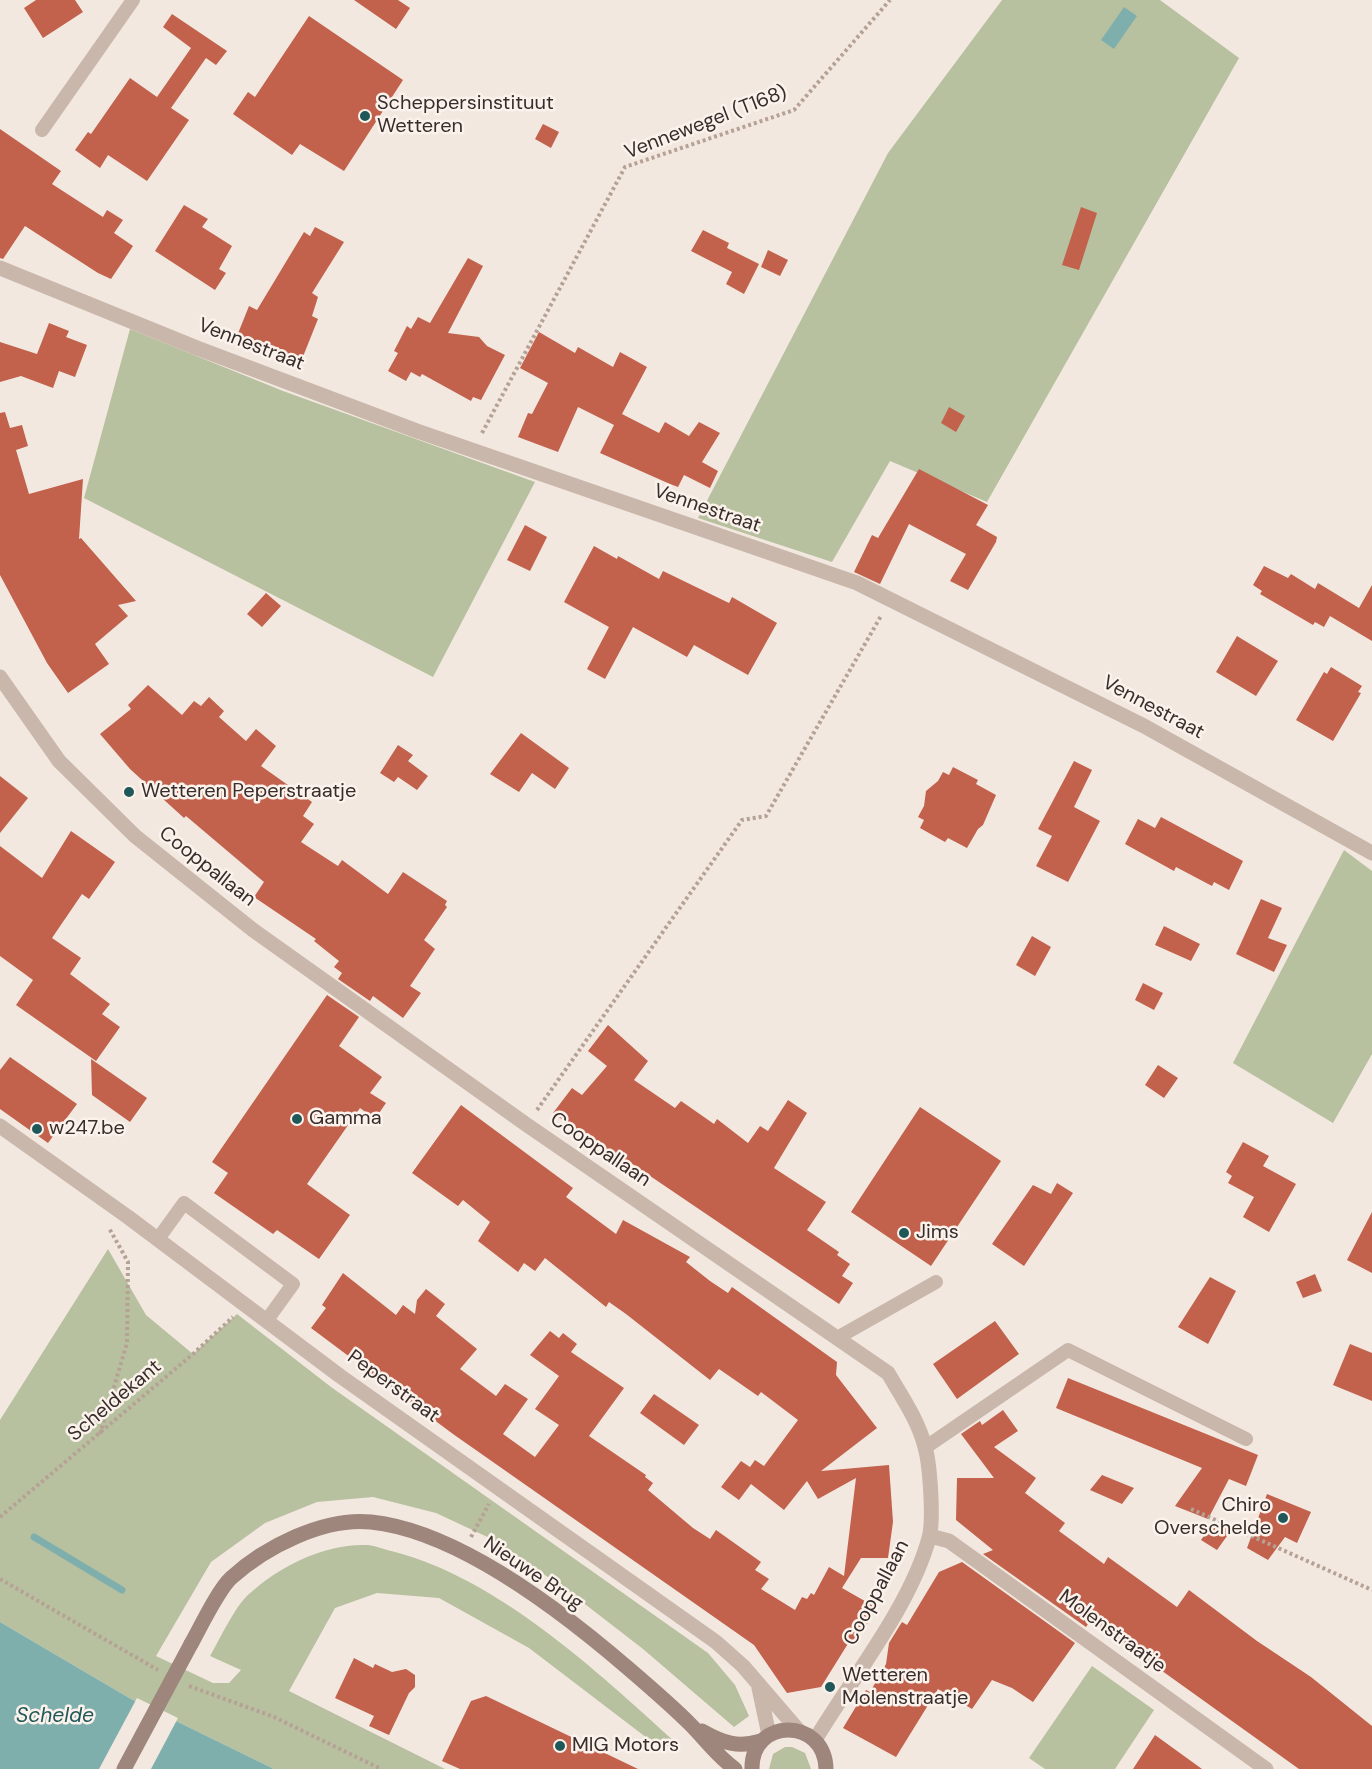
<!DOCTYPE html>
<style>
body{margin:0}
canvas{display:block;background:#f2e8df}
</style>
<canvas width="1372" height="1769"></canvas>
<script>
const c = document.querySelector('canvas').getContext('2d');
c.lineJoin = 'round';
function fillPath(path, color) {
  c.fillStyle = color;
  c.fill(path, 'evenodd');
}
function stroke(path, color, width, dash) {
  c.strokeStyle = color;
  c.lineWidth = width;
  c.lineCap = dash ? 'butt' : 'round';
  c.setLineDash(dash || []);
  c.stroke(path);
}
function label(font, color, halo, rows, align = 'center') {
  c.font = font + ' "DM Sans",sans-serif';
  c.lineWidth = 5;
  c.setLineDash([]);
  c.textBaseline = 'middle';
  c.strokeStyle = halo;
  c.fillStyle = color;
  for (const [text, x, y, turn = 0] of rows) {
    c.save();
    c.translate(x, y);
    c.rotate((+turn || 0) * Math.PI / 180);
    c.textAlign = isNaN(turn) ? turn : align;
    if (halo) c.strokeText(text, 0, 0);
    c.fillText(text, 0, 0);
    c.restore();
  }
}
const green = new Path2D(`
 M 1002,0 L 1160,0 L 1239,58 L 987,502 L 890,461 L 832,562 L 698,518 L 888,153 Z
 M 130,329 L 283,391 L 535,482 L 433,677 L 84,498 Z
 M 1344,850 L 1372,871 L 1372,1054 L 1333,1123 L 1233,1063 Z
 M 108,1249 L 146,1315 L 193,1354 L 237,1314 L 331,1387 L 708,1653 L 735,1685 L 749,1716 L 734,1727 L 643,1649 L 568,1591 L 496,1541 L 436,1513 L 373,1497 L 317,1502 L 265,1523 L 211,1562 L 156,1656 L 213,1683 L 229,1683 L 241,1670 L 210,1656 C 220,1639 235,1606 249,1594 C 280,1566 325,1543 368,1545 C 377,1546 386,1550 395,1552 C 498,1579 597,1671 675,1742 L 664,1751 L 529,1648 L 439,1598 L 377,1593 L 335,1608 L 289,1691 L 445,1769 L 274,1769 L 131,1699 L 0,1622 L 0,1420 Z
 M 1092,1666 L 1154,1710 L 1115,1769 L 1045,1769 L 1029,1758 Z
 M 785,1747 L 792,1747 L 805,1753 L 811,1769 L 769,1769 L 773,1754 Z`);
const water = new Path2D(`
 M 1124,7 L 1137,16 L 1114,49 L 1101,40 Z
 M 0,1622 L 131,1699 L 274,1769 L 0,1769 Z`);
const pier = new Path2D(`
 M 137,1698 L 178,1718 L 151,1769 L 99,1769 Z`);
const stream = new Path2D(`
 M 34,1537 L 122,1590`);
const building = new Path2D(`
 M 36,0 L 75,0 L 83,12 L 43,38 L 24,8 Z
 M 354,0 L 398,0 L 410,8 L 396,29 Z
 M 172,14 L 227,51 L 216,65 L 206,58 L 171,108 L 189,120 L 147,181 L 108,155 L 100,168 L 75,150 L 88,132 L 91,134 L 130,78 L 157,97 L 191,48 L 163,27 Z
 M 309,16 L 403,80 L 344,171 L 300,144 L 292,155 L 233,114 L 248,92 L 255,97 Z
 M 543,124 L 559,132 L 551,148 L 535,139 Z
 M 0,129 L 61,171 L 52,184 L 103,217 L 107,210 L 123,220 L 114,233 L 133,246 L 111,279 L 98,273 L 25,226 L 3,259 L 0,258 Z
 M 184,205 L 208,219 L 202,227 L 232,246 L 219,269 L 226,273 L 215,290 L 155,251 Z
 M 1081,207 L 1097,213 L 1079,270 L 1062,265 Z
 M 315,227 L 344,242 L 312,293 L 318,297 L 312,316 L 318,319 L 302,359 L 237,336 L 249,306 L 257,310 L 304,232 L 310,236 Z
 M 703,230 L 729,243 L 727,248 L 759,264 L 744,294 L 726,284 L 732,272 L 691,251 Z
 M 768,250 L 788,260 L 780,276 L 761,267 Z
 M 468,258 L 483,266 L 448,333 L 479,337 L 487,346 L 505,355 L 481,400 L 473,397 L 471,401 L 422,374 L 420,377 L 411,372 L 406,381 L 388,371 L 398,353 L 394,351 L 407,326 L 411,329 L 418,317 L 430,323 Z
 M 49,323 L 69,331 L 66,337 L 87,345 L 75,377 L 59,371 L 53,388 L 21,376 L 0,382 L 0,342 L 37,354 Z
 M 539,332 L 575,353 L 578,347 L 613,367 L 620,352 L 647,367 L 622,414 L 659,433 L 665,422 L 689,436 L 699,422 L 720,433 L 702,462 L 718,471 L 710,488 L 684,475 L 678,487 L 670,484 L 600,453 L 614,425 L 578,407 L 558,452 L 518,437 L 528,413 L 532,414 L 548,383 L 520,368 Z
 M 949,407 L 965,416 L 956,432 L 941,423 Z
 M 5,412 L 10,428 L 22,425 L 28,446 L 16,450 L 29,494 L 83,479 L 79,539 L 81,538 L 136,601 L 118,605 L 128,616 L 95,644 L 109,664 L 68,693 L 47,663 L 0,575 L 0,413 Z
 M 919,469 L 988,505 L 976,525 L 997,537 L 996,542 L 968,590 L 950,581 L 966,554 L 909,524 L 880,584 L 854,572 L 872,535 L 878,538 Z
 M 525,525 L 547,537 L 530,571 L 507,560 Z
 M 594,546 L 617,559 L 618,556 L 659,579 L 663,571 L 729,603 L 732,597 L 777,623 L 748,675 L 694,645 L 687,657 L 633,627 L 605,679 L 587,669 L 609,627 L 564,602 Z
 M 1264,566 L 1288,578 L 1291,574 L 1315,589 L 1318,583 L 1359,608 L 1372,585 L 1372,641 L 1330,616 L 1324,627 L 1315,622 L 1313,625 L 1260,594 L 1262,591 L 1253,585 Z
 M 266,593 L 281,606 L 262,627 L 247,614 Z
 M 1237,636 L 1278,661 L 1256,696 L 1216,672 Z
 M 1331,667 L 1362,686 L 1358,692 L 1361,693 L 1333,741 L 1296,720 L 1324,672 L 1327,674 Z
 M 148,685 L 182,715 L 194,701 L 201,706 L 209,697 L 224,711 L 219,717 L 246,741 L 256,729 L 276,746 L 261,766 L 312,802 L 303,816 L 314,824 L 301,842 L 338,866 L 342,860 L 388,894 L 403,872 L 447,901 L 445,905 L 447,907 L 424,940 L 435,949 L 410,986 L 421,993 L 403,1018 L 373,996 L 370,1001 L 338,979 L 342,973 L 334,967 L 339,961 L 314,941 L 316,939 L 254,897 L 264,882 L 186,816 L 184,818 L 130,769 L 100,734 L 131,709 L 128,705 Z
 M 521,733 L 569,768 L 555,789 L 532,773 L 519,792 L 490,774 Z
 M 398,745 L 413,755 L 408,761 L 428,776 L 417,790 L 398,777 L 394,782 L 380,773 Z
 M 1074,761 L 1092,770 L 1074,807 L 1100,821 L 1068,882 L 1036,866 L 1052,836 L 1038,829 Z
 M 953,767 L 978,780 L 976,784 L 996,795 L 983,825 L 978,829 L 967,848 L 948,838 L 945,842 L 920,828 L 924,820 L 918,817 L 924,806 L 926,791 L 938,781 L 943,772 L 949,775 Z
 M 0,776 L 28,798 L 0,833 Z
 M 1161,817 L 1243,861 L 1229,890 L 1214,882 L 1212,886 L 1176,867 L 1174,871 L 1125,844 L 1138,819 L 1155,828 Z
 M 71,831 L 115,862 L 89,899 L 82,894 L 52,938 L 81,958 L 70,974 L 110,1004 L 102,1014 L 120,1027 L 96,1061 L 16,1005 L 33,980 L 0,956 L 0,846 L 42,878 Z
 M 1261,899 L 1282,908 L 1268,938 L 1287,945 L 1274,972 L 1236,954 Z
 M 1164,926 L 1200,944 L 1191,961 L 1155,945 Z
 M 1032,936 L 1051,947 L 1035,976 L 1016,965 Z
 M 1143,983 L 1163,993 L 1154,1010 L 1135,1000 Z
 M 327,995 L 359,1017 L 339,1046 L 382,1077 L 370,1093 L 386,1103 L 375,1119 L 360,1108 L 307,1184 L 350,1215 L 319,1259 L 277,1230 L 273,1234 L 214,1193 L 228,1173 L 212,1162 Z
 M 608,1025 L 648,1061 L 634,1080 L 675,1108 L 681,1101 L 714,1124 L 717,1119 L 748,1143 L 760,1126 L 768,1131 L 788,1100 L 807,1113 L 774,1168 L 826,1202 L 807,1230 L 839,1252 L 837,1255 L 850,1264 L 842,1276 L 853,1283 L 839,1304 L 628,1161 L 626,1164 L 553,1113 L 572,1088 L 582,1095 L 607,1066 L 588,1051 Z
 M 10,1057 L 77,1104 L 48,1143 L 0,1109 L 0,1070 Z
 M 91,1059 L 147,1098 L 130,1122 L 92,1095 Z
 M 1158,1065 L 1178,1078 L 1164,1098 L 1145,1085 Z
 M 461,1105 L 573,1188 L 566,1197 L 616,1234 L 623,1220 L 690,1257 L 686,1262 L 710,1281 L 728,1293 L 732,1287 L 837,1362 L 836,1375 L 877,1428 L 821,1471 L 889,1465 L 893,1522 L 888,1558 L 861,1558 L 842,1588 L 877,1608 L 854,1645 L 849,1642 L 821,1687 L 787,1693 L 754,1645 L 453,1434 L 311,1328 L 326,1308 L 322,1305 L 343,1273 L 396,1315 L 403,1305 L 415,1314 L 417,1300 L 426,1289 L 445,1304 L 436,1316 L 477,1349 L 460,1369 L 496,1396 L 505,1384 L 528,1399 L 503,1434 L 535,1457 L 559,1425 L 535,1409 L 559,1376 L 530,1355 L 550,1331 L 559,1338 L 563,1333 L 577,1344 L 571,1352 L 624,1388 L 589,1436 L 646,1475 L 645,1477 L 653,1483 L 648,1490 L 693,1528 L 710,1539 L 716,1530 L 761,1562 L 755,1570 L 769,1579 L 761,1589 L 795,1610 L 802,1597 L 807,1599 L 811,1593 L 814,1595 L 829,1567 L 844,1576 L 856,1478 L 818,1499 L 807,1481 L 784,1510 L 751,1484 L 739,1500 L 721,1487 L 741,1461 L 750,1467 L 755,1460 L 764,1466 L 798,1420 L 761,1392 L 758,1396 L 719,1369 L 710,1380 L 626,1314 L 609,1302 L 606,1307 L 545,1258 L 535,1271 L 524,1263 L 518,1272 L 478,1241 L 490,1222 L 463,1200 L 458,1206 L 412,1173 Z
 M 920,1107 L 1001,1161 L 931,1266 L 851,1212 Z
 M 1243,1142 L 1269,1156 L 1263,1166 L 1296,1184 L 1269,1232 L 1243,1217 L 1254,1197 L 1228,1183 L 1232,1176 L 1226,1172 Z
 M 1057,1183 L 1073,1193 L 1024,1266 L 992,1244 L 1033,1185 L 1051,1194 Z
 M 1372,1212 L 1372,1273 L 1347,1260 Z
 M 1315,1274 L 1322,1291 L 1303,1298 L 1296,1282 Z
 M 1210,1277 L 1236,1291 L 1208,1344 L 1178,1327 Z
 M 995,1321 L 1019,1354 L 957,1399 L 933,1364 Z
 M 1350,1344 L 1372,1353 L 1372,1401 L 1333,1385 Z
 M 1068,1378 L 1258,1455 L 1246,1486 L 1229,1479 L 1208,1519 L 1175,1506 L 1202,1468 L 1056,1408 Z
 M 654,1394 L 699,1425 L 684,1445 L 640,1413 Z
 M 1003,1410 L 1018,1431 L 994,1447 L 1036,1478 L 1025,1493 L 1065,1523 L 1059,1531 L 1104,1564 L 1108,1557 L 1177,1607 L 1189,1590 L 1257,1641 L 1311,1677 L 1372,1726 L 1372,1769 L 1299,1769 L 1091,1620 L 1086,1627 L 983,1554 L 993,1550 L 956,1520 L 957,1478 L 994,1478 L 961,1434 L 980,1421 L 982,1425 Z
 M 1102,1475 L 1134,1488 L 1122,1504 L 1090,1490 Z
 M 1267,1494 L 1311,1512 L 1297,1543 L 1285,1537 L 1268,1560 L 1247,1548 Z
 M 1214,1522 L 1232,1529 L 1217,1550 L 1201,1540 Z
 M 962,1562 L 1075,1643 L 1033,1702 L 1012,1688 L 992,1680 L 972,1709 L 938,1689 L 896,1757 L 843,1728 L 866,1690 L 870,1692 L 886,1664 L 889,1643 L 902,1622 L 907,1625 L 939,1572 Z
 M 354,1658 L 373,1668 L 375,1664 L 392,1672 L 406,1669 L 415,1675 L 415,1687 L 409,1693 L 389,1735 L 369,1726 L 374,1716 L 335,1698 Z
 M 486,1696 L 638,1769 L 460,1769 L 442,1761 L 471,1701 Z
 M 1155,1735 L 1202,1769 L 1133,1769 Z`);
const path = new Path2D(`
 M 482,433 L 625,167 L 794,110 L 890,0
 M 537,1110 L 742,820 L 766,816 L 881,616
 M 100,1434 L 127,1343 L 128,1262 L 109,1228
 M 1191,1509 L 1372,1590
 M 0,1517 L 193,1354 L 233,1317
 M 471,1537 L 489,1504
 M 0,1579 L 158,1670
 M 189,1686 L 274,1717 L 381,1769`);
const service = new Path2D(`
 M 42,130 L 133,0
 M 158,1239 L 184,1203 L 293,1284 L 267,1320
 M 837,1338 L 936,1282
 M 926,1447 L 1068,1350 L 1246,1439`);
const minor = new Path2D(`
 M 0,268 L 197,348 L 417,431 L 857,583 L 1144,726 L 1372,853
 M 0,1126 L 128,1217 L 340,1376 L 716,1642 L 743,1666 L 798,1730
 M 930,1536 L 949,1541 L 1266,1769
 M 759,1688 L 769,1735`);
const tertiary = new Path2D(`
 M 0,677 L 59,761 L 135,836 L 253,930 L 527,1125 L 888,1373 C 902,1397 918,1420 925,1447 C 930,1465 934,1520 929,1538 C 910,1607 852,1678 815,1740`);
const secondary = new Path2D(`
 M 191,1644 C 200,1628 218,1590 231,1578 C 265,1547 324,1517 371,1522 C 459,1531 564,1613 629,1669 C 650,1687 671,1705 690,1724 C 706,1740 717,1756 735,1769
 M 702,1731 C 723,1743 738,1748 761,1741
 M 752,1769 C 751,1717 825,1717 826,1769`);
const secondaryBridge = new Path2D(`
 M 124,1769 L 191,1644`);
const markers = [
 [365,116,6,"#205859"],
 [129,792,6,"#205859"],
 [297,1119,6,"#205859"],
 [37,1129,6,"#205859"],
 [904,1233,6,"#205859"],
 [1283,1518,6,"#205859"],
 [830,1687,6,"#205859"],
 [560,1746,6,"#205859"]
];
const poiNames = [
 ["Scheppersinstituut",377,104],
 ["Wetteren",377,127],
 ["Wetteren Peperstraatje",141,792],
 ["Gamma",309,1119],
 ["w247.be",49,1129],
 ["Jims",916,1233],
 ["Chiro",1271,1506,"right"],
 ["Overschelde",1271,1529,"right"],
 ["Wetteren",842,1676],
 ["Molenstraatje",842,1699],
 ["MIG Motors",572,1746]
];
const streetNames = [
 ["Vennewegel (T168)",706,123,-21],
 ["Vennestraat",251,345,21],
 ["Vennestraat",707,509,19],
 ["Vennestraat",1153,708,28],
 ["Cooppallaan",207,867,38],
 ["Cooppallaan",600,1150,34],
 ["Peperstraat",393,1387,36],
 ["Scheldekant",115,1401,-40],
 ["Nieuwe Brug",533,1574,34],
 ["Cooppallaan",877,1593,-62],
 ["Molenstraatje",1112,1632,36]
];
const waterNames = [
 ["Schelde",55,1716]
];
fillPath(green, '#b8c19f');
fillPath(water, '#7eafad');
fillPath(pier, '#f2e8df');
stroke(stream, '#7eafad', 7);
fillPath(building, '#c2614c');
stroke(path, '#b6a195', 4, [3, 3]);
stroke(service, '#cab7ab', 14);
stroke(minor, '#cab7ab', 15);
stroke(tertiary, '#cab7ab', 15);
stroke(secondary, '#9e867c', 15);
stroke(secondaryBridge, '#9e867c', 15);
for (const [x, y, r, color] of markers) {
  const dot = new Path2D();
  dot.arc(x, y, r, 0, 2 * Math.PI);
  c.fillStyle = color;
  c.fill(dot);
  stroke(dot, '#faf2eb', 2);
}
label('20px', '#382d2a', '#faf2eb', poiNames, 'left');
label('20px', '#382d2a', '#faf2eb', streetNames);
label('italic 21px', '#205859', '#faf2eb', waterNames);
</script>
